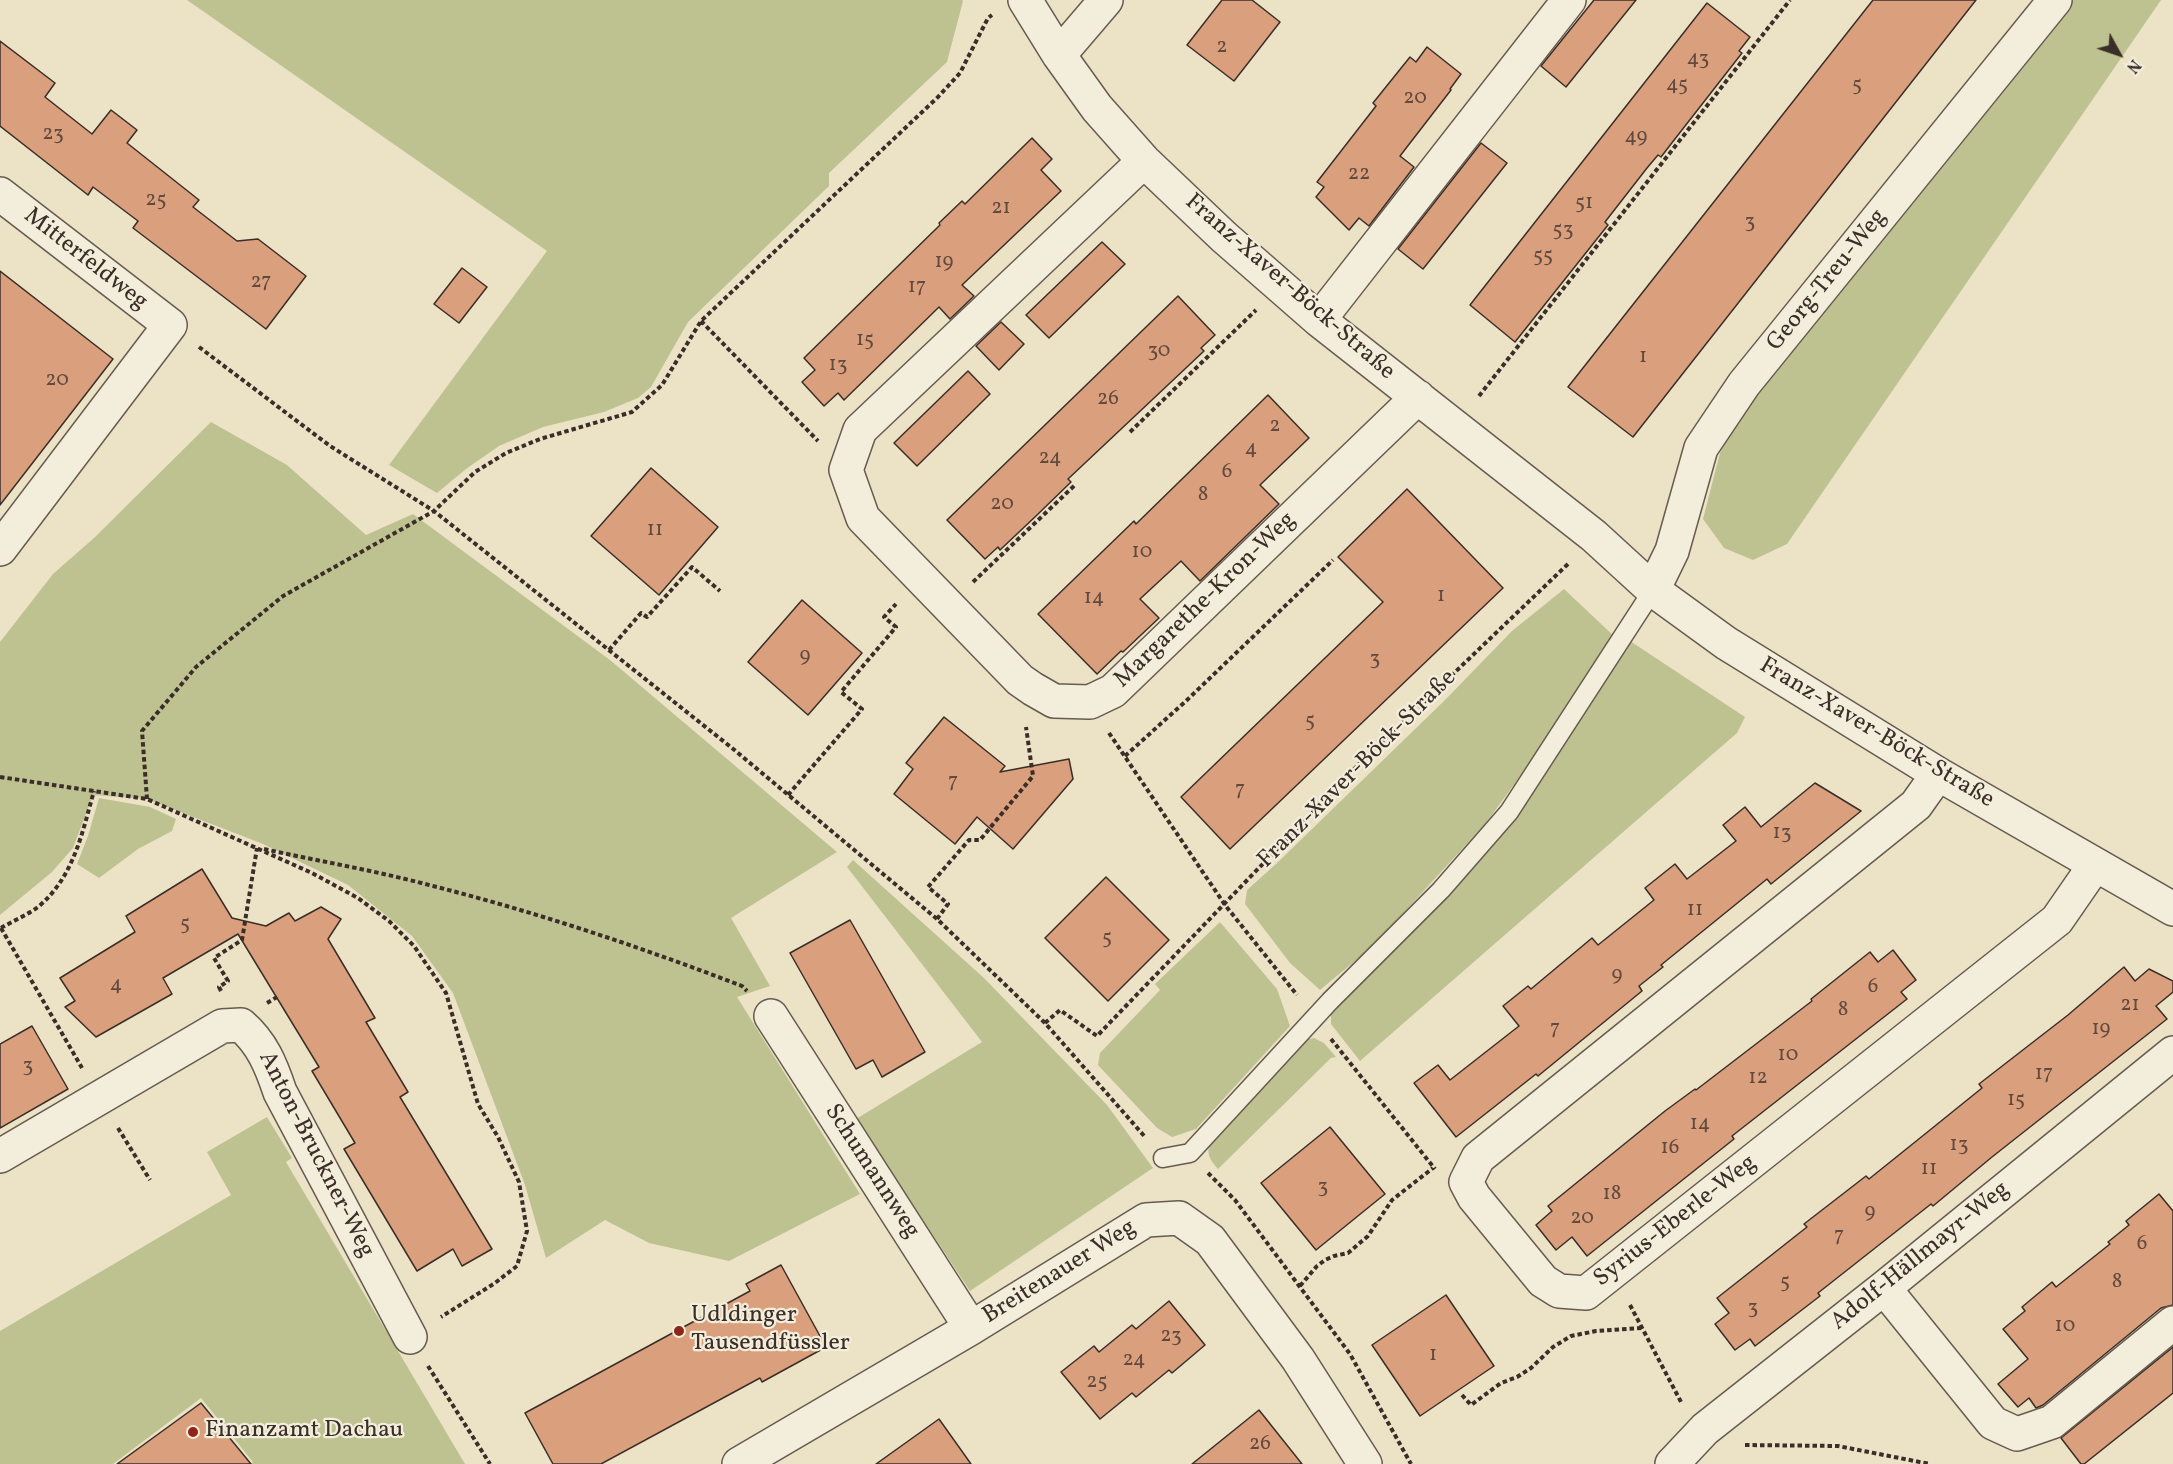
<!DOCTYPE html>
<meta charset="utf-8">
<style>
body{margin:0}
#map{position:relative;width:2173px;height:1464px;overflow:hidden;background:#ece3c7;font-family:Vollkorn,serif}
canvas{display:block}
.north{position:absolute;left:2089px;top:24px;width:60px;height:60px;-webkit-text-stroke:4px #f3eddb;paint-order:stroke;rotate:130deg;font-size:16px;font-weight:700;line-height:24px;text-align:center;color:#3b2e28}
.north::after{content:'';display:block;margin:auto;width:21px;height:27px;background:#3b2e28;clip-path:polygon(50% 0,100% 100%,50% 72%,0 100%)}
</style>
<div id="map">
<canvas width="2173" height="1464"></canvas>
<div class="north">N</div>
</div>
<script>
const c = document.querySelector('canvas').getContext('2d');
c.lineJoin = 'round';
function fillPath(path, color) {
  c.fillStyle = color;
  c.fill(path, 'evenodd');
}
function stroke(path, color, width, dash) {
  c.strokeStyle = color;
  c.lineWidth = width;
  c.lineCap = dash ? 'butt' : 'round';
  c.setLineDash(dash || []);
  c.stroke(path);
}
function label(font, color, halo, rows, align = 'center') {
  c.font = font + ' Vollkorn,serif';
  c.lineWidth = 4.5;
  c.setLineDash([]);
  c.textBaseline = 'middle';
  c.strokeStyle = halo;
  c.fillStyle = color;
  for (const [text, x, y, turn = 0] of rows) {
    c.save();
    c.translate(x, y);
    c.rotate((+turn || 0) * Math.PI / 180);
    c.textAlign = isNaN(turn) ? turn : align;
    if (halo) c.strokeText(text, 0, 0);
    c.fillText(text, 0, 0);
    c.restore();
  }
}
const green = new Path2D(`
 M 187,0 L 962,0 L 963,1 L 947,62 L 829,173 L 829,186 L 688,322 L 651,387 L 638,398 L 604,412 L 543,427 L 499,446 L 466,469 L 437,493 L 389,465 L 547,251 Z
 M 2065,0 L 2161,0 L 1787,544 L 1753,560 L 1724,548 L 1703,519 L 1720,453 L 1734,424 L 1756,392 Z
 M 211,422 L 287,465 L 366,535 L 413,514 L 610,660 L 837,852 L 731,918 L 770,986 L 737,997 L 860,1194 L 729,1261 L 649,1243 L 605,1220 L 546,1258 L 525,1185 L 453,993 L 412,936 L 348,885 L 263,844 L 147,799 L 93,795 L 73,848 L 52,872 L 0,915 L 0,642 L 53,574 L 95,537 Z
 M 1564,589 L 1615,637 L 1542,746 L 1486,823 L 1373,946 L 1320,990 L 1290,963 L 1245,904 L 1247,890 L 1276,864 L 1446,699 L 1512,631 Z
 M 1624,637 L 1745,717 L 1737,733 L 1360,1061 L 1331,1024 L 1331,1012 L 1509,812 Z
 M 99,798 L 150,807 L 176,819 L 172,831 L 138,849 L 99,878 L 77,864 L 88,836 Z
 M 853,860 L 984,978 L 1107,1105 L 1153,1168 L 970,1291 L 856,1119 L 982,1042 L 847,867 Z
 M 1220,922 L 1277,989 L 1290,1026 L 1196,1129 L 1172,1137 L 1157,1128 L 1098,1065 L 1100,1053 L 1160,990 L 1155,984 Z
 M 1314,1038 L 1324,1043 L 1336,1057 L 1331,1058 L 1218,1169 C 1208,1158 1206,1152 1211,1138 L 1304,1040 Z
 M 267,1117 L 292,1158 L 286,1162 L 465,1464 L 251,1464 L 253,1462 L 201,1398 L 113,1464 L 0,1464 L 0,1331 L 231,1195 L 207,1152 Z`);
const building = new Path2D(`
 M 1222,0 L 1252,0 L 1280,22 L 1234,81 L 1187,45 Z
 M 1594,0 L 1636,0 L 1566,87 L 1541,66 Z
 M 1873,0 L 1976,0 L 1633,437 L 1568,387 Z
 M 1707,3 L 1750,37 L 1739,51 L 1742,53 L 1671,144 L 1661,157 L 1658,155 L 1647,168 L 1605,222 L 1608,225 L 1515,342 L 1470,305 Z
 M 0,41 L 55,83 L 45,97 L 92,134 L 111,110 L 137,130 L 127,143 L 199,200 L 193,207 L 237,241 L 258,239 L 306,276 L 266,329 L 133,228 L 138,221 L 93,187 L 88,195 L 0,126 Z
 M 1427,47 L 1461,74 L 1450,89 L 1451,90 L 1400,156 L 1414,167 L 1369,226 L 1359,218 L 1349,230 L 1316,197 L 1324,187 L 1317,182 L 1376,106 L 1373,103 L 1410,57 L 1416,62 Z
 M 1032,138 L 1052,159 L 1041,170 L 1061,191 L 962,285 L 974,296 L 950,319 L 939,307 L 844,400 L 838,393 L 824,406 L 802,382 L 815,370 L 804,358 L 940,225 L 939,223 L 962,201 L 965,204 Z
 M 1481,143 L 1507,163 L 1423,269 L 1398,249 Z
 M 1102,242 L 1125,264 L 1049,338 L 1026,315 Z
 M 462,268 L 487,287 L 459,323 L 434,304 Z
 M 0,271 L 113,359 L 0,505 Z
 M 1178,296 L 1215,335 L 1201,348 L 1204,351 L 1068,479 L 1071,482 L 1036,516 L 1000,550 L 998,547 L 985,559 L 947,520 Z
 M 1001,322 L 1024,344 L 999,370 L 976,346 Z
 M 968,371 L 990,394 L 917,466 L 894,443 Z
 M 1268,395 L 1309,438 L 1260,485 L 1279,504 L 1200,581 L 1181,561 L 1140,599 L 1159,618 L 1123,652 L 1121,651 L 1097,674 L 1038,614 L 1134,521 L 1136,524 Z
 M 651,468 L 718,527 L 659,595 L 591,536 Z
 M 1407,489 L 1503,588 L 1230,849 L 1181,797 L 1383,602 L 1338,557 Z
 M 802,600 L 862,653 L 808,715 L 748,662 Z
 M 944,717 L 1005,766 L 1000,772 L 1069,759 L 1073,779 L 1013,849 L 977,817 L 955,844 L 894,794 L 913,769 L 906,763 Z
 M 1815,783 L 1861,811 L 1771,884 L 1767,879 L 1661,965 L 1663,967 L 1639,986 L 1642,991 L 1538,1076 L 1536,1074 L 1456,1137 L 1414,1083 L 1438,1065 L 1450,1080 L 1519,1026 L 1503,1006 L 1528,986 L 1531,989 L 1592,938 L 1598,945 L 1654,900 L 1645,888 L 1675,864 L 1687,879 L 1736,841 L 1723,825 L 1745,807 L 1761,827 Z
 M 202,869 L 232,918 L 266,926 L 289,913 L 295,921 L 321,907 L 341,919 L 328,939 L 375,1018 L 366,1022 L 408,1092 L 400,1097 L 492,1249 L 462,1266 L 453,1249 L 417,1271 L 344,1149 L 355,1143 L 312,1071 L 319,1067 L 238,934 L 163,978 L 172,994 L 96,1037 L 65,1007 L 75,1001 L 60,978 L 135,932 L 126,916 Z
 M 1106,877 L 1169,940 L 1108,1001 L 1045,938 Z
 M 850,920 L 925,1052 L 882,1077 L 873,1060 L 856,1069 L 790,953 Z
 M 1893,950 L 1916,980 L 1901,992 L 1907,999 L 1732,1136 L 1734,1139 L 1587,1256 L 1572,1237 L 1556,1250 L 1536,1225 L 1552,1211 L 1548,1206 L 1665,1111 L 1695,1089 L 1696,1090 L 1812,1001 L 1811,999 L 1870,952 L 1878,962 Z
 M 2124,967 L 2135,981 L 2149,969 L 2173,981 L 2173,992 L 2156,1006 L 2167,1019 L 1992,1157 L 1933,1206 L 1931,1204 L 1818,1293 L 1820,1296 L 1755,1346 L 1750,1339 L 1735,1350 L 1715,1324 L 1729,1313 L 1717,1298 L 1807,1227 L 1804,1224 L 1866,1176 L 1869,1179 L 1925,1134 L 1982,1088 L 1979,1084 L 2068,1015 Z
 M 32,1026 L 68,1089 L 0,1128 L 0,1044 Z
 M 1330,1127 L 1385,1194 L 1316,1250 L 1261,1183 Z
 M 2159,1194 L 2173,1211 L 2173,1305 L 2161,1308 L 2043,1405 L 2036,1408 L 2029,1398 L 2018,1407 L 1998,1384 L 2028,1359 L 2003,1329 L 2025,1311 L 2022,1307 L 2052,1282 L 2056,1287 L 2110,1244 L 2108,1242 L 2129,1225 L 2126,1221 Z
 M 781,1265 L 826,1347 L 762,1382 L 760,1378 L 601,1464 L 553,1464 L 525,1413 L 750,1291 L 746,1284 Z
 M 1446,1295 L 1494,1366 L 1420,1416 L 1372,1345 Z
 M 1169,1301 L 1205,1345 L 1172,1373 L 1169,1370 L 1136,1397 L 1132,1393 L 1100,1419 L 1061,1372 L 1094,1346 L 1099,1352 L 1132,1325 L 1136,1329 Z
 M 2173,1347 L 2173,1393 L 2084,1464 L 2081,1464 L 2061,1438 Z
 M 201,1403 L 251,1464 L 117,1464 Z
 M 1259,1410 L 1302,1464 L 1192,1464 Z
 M 939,1419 L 971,1464 L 876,1464 Z`);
const path = new Path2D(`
 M 701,321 L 818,441
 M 199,347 L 330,446 L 434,511 L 732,748 L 937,919 L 1045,1023 L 1146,1138
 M 1479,396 L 1790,0
 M 1130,432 L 1256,310
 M 973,582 L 1076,484
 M 609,650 L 641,613 L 647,617 L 692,567 L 720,591
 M 1109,733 L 1225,905 L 1297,995
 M 1125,756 L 1186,701 L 1333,560
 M 0,777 L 147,799 L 312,873 L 358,898 L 389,921 L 414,946 L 446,993 L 478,1104 L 498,1137 L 519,1182 L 527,1231 L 517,1266 L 495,1283 L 441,1317
 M 788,795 L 862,709 L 841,692 L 896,627 L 884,617 L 896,604
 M 147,799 L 142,731 L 196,667 L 283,596 L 434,511 L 475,472 L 506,453 L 540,439 L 632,412 L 662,385 L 701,321 L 938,97 L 960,73 L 988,18 L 992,15
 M 264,849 C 318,861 372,870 425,884 C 533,911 638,946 742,986 L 747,991
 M 937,919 L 948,904 L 928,887 L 969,840 L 980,840 L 1033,776 L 1026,727
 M 1,928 L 82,1068
 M 1,928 C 13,921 27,915 38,907 C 74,877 82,833 94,791
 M 221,991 L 219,987 L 228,981 L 214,958 L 242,940 L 257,848
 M 267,1003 L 277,997
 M 1045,1023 L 1060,1010 L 1097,1036 L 1358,765 L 1569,563
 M 1331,1039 L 1435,1169
 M 118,1128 L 150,1180
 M 1208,1173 L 1235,1200 L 1350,1354 L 1411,1464
 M 1300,1286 L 1317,1266 L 1325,1260 L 1334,1256 L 1348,1253 L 1368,1236 L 1392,1200 L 1433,1168
 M 1630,1305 L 1681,1402
 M 428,1366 L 490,1464
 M 1462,1395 L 1471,1405 L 1501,1383 L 1517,1377 L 1531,1368 L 1553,1347 L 1571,1336 L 1596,1331 L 1642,1328
 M 1745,1445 L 1838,1446 L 1930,1464`);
const lane = new Path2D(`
 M 1163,1158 L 1190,1153 L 1330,1001 L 1441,890 L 1509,812 L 1653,590`);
const street = new Path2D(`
 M 1025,0 L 1059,55 L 1097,108 L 1144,161 L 1224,237 L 1319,320 L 1594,536 L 1653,590 L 1726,643 L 1938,774 L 2173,909
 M 1059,55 L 1106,0
 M 1144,161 L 860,430 L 846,470 L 863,518 L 1020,680 L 1033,689 L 1054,701 L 1090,702 L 1113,691 L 1418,397
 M 0,194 L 170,325 L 0,549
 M 1319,320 L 1569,0
 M 1653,590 L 1672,551 L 1701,448 L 1744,384 L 2055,0
 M 1938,774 L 1916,805 L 1478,1158 L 1466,1182 L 1474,1197 L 1543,1281 L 1559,1291 L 1586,1293 L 2057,920 L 2095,865
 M 771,1016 L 971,1328
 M 0,1156 L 222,1026 L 241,1025 C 262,1043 271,1065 280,1092 L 410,1337
 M 1884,1288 L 1993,1423 L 2017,1434 L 2052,1422 L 2173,1323
 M 739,1464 L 971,1328 L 1146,1220 L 1179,1218 L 1210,1240 L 1298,1359 L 1365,1464
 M 1672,1464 L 1705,1429 L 1884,1288 L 2173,1053`);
const markers = [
 [679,1331,6,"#8f2418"],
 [193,1432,6,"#8f2418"]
];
const numberNames = [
 ["2",1222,48],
 ["43",1698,60],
 ["45",1677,86],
 ["5",1857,86],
 ["20",1415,99],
 ["23",53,135],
 ["49",1636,138],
 ["22",1359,175],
 ["25",156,201],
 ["51",1584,204],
 ["21",1001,209],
 ["3",1750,223],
 ["53",1563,231],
 ["55",1543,257],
 ["19",944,263],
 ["27",261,283],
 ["17",917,288],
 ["15",865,341],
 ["30",1159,352],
 ["1",1643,358],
 ["13",838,366],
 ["20",57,381],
 ["26",1108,400],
 ["2",1275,427],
 ["4",1251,450],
 ["24",1050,459],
 ["6",1227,473],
 ["8",1203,496],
 ["20",1002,505],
 ["11",655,531],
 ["10",1142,553],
 ["1",1441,597],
 ["14",1094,599],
 ["9",805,657],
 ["3",1375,660],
 ["5",1310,722],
 ["7",953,783],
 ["7",1240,791],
 ["13",1782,834],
 ["11",1695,911],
 ["5",185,925],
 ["5",1107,939],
 ["9",1617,976],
 ["4",116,986],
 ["6",1873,988],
 ["21",2130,1006],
 ["8",1843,1011],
 ["7",1555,1030],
 ["19",2101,1030],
 ["10",1788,1056],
 ["3",28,1067],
 ["17",2044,1075],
 ["12",1758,1079],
 ["15",2016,1101],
 ["14",1700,1125],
 ["13",1959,1146],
 ["16",1670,1149],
 ["11",1929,1170],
 ["3",1323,1188],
 ["18",1612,1195],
 ["9",1870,1213],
 ["20",1582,1219],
 ["7",1839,1237],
 ["6",2142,1245],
 ["5",1785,1283],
 ["8",2117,1283],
 ["3",1753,1309],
 ["10",2065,1327],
 ["23",1171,1337],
 ["1",1433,1356],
 ["24",1134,1361],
 ["25",1097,1383],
 ["26",1260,1445]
];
const streetNames = [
 ["Mitterfeldweg",85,260,38],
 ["Georg-Treu-Weg",1828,281,-51],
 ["Franz-Xaver-Böck-Straße",1289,288,41],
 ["Margarethe-Kron-Weg",1206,601,-44],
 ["Franz-Xaver-Böck-Straße",1876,734,31],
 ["Franz-Xaver-Böck-Straße",1358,770,-45],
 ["Anton-Bruckner-Weg",315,1155,63],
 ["Schumannweg",871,1172,57],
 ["Syrius-Eberle-Weg",1676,1222,-38],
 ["Adolf-Hällmayr-Weg",1921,1257,-39],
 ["Breitenauer Weg",1060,1273,-32]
];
const poiNames = [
 ["Udldinger",691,1317],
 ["Tausendfüssler",691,1345],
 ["Finanzamt Dachau",205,1432]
];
fillPath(green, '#bec291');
fillPath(building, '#daa07e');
stroke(building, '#3b2e28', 1.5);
stroke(lane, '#675b50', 21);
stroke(street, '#675b50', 36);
stroke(path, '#3b2e28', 4, [4.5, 3]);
stroke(lane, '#f3eddb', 18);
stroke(street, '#f3eddb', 33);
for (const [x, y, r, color] of markers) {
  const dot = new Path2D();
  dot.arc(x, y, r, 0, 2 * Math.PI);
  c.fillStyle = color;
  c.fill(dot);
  stroke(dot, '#f3eddb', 2);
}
label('21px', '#634a3e', null, numberNames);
label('24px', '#3b2e28', '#f3eddb', streetNames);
label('24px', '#3b2e28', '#f3eddb', poiNames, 'left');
</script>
